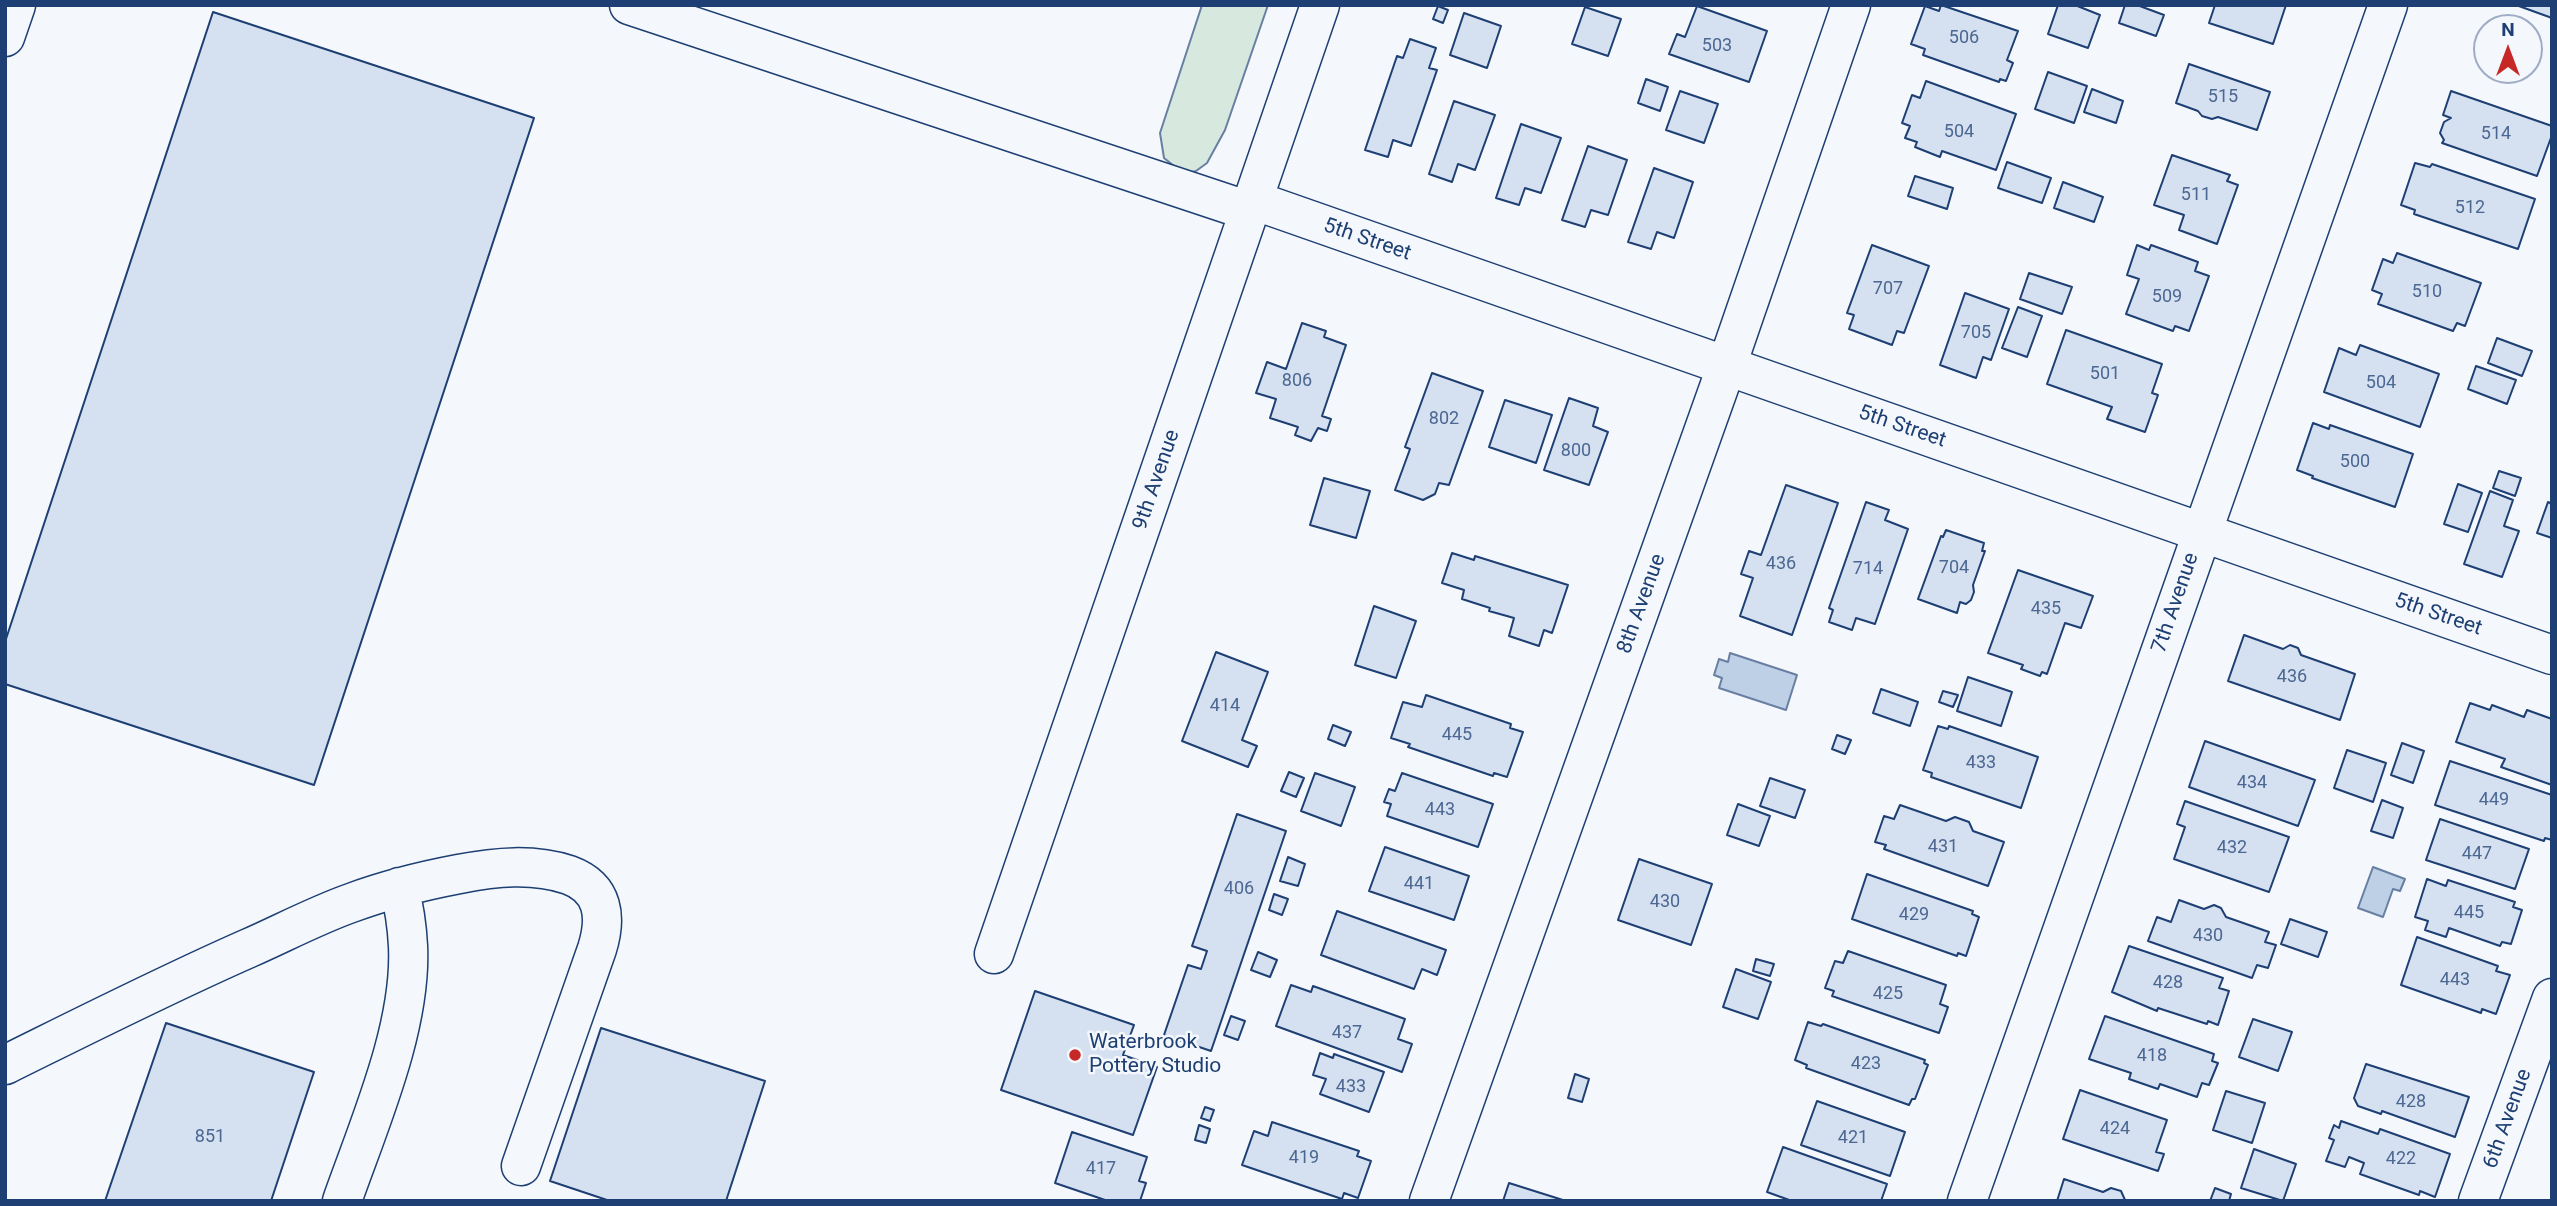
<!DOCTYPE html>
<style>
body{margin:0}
#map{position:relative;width:2557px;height:1206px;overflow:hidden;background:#f4f7fb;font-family:Roboto,sans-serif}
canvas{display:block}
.frame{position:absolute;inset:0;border:7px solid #1d3f73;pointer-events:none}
.north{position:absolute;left:2473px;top:14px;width:70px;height:70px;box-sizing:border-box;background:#f4f7fb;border:2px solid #9eadc5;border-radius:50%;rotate:0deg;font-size:19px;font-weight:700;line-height:28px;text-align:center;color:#1d3f73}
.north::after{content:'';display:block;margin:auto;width:24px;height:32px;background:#c62828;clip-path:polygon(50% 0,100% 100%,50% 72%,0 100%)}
</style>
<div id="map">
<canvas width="2557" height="1206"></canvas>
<div class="frame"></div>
<div class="north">N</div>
</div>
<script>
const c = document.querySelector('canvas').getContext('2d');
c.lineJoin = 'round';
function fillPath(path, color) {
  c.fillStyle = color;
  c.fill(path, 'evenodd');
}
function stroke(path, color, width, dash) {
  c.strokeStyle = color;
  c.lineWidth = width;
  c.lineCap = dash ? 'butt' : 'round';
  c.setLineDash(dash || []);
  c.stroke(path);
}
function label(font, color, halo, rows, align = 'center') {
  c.font = font + ' Roboto,sans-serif';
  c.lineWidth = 5;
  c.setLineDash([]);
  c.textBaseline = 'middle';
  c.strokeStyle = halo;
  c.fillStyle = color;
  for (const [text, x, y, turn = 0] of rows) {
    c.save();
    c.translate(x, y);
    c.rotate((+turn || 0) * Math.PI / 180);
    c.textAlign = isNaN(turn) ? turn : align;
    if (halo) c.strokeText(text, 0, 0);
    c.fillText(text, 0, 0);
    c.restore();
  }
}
const green = new Path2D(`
 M 1202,5 L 1268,5 L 1225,130 L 1207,163 L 1196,171 L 1184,174 L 1164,158 L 1160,133 Z`);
const water = new Path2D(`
 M 1730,653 L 1797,675 L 1786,710 L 1719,688 L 1722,678 L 1714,675 L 1719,659 L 1728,662 Z
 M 2373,867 L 2405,879 L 2400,891 L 2393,889 L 2383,917 L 2358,908 Z`);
const building = new Path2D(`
 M 1941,5 L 2018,31 L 2007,60 L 2013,63 L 2006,81 L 2000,79 L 1999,82 L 1923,55 L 1925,49 L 1911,44 L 1925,6 L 1939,11 Z
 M 2058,5 L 2075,5 L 2100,15 L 2088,48 L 2048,34 Z
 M 2125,5 L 2137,5 L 2164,15 L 2156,36 L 2119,23 Z
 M 2215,5 L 2286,5 L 2273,44 L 2209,23 Z
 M 2516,5 L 2552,5 L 2552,18 Z
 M 1438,6 L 1448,10 L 1443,23 L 1433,19 Z
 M 1697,6 L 1767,31 L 1749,82 L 1669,54 L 1677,34 L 1685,37 Z
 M 1585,7 L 1621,19 L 1608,56 L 1572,44 Z
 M 213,12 L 534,118 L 314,785 L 5,684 L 5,642 Z
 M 1464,13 L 1501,26 L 1487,68 L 1450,55 Z
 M 1410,39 L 1436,48 L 1429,68 L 1437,70 L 1411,146 L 1393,140 L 1388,157 L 1365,150 L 1397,56 L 1403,58 Z
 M 2189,64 L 2270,92 L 2257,130 L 2218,117 L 2212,119 L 2202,116 L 2198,111 L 2176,103 Z
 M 2048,72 L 2087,86 L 2074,123 L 2035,109 Z
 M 1646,79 L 1668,87 L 1660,111 L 1638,103 Z
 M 1926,81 L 2016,114 L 1996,170 L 1942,151 L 1940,157 L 1915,147 L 1917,142 L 1905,138 L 1910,126 L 1902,123 L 1912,95 L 1920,98 Z
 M 2092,89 L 2123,101 L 2116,123 L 2084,112 Z
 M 1680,91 L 1718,104 L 1704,143 L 1666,130 Z
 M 2451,91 L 2552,126 L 2552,135 L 2537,176 L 2442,143 L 2444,140 L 2440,133 L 2444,122 L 2451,118 L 2443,115 Z
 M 1454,101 L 1495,115 L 1475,170 L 1458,164 L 1452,182 L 1429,174 Z
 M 1521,124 L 1561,138 L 1541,193 L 1525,188 L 1519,205 L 1496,198 Z
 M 1588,146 L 1627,160 L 1608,215 L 1591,210 L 1585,227 L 1562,220 Z
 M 2172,155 L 2230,175 L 2227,181 L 2238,185 L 2217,244 L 2179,230 L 2184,215 L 2154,205 Z
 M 2007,162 L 2051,178 L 2042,203 L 1998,188 Z
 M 2415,163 L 2430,167 L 2432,164 L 2535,199 L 2518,249 L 2414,214 L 2415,210 L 2401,205 Z
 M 1654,168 L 1693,182 L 1674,238 L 1657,232 L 1651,249 L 1628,242 Z
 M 1915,176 L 1953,188 L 1947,209 L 1908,196 Z
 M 2063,182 L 2103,197 L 2094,222 L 2054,208 Z
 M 1872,245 L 1929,266 L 1904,333 L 1897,331 L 1892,345 L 1849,329 L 1854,315 L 1847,313 Z
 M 2137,245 L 2149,250 L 2151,245 L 2198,262 L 2195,271 L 2209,276 L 2189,331 L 2175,326 L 2173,331 L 2126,314 L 2139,279 L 2127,275 Z
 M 2397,253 L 2481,283 L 2465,326 L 2457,323 L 2453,331 L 2378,304 L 2382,294 L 2372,290 L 2383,259 L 2393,263 Z
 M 2029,273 L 2072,287 L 2062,314 L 2020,299 Z
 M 1965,293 L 2009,309 L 1991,360 L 1983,357 L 1976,378 L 1940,365 Z
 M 2018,307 L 2042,316 L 2027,357 L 2002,348 Z
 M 1302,323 L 1326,331 L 1324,337 L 1346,345 L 1322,416 L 1331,419 L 1327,431 L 1318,428 L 1311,441 L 1295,435 L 1298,427 L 1270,418 L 1276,399 L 1256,393 L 1267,362 L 1286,369 Z
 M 2066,330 L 2162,364 L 2152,393 L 2158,395 L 2145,432 L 2107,419 L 2112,407 L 2047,384 Z
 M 2497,338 L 2532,351 L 2522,376 L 2488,363 Z
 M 2360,345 L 2439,374 L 2420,427 L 2324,392 L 2339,348 L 2356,355 Z
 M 2476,366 L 2516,380 L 2507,404 L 2468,389 Z
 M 1432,373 L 1483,391 L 1449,485 L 1439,483 L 1435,494 L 1423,500 L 1395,490 L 1410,449 L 1405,447 Z
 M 1569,398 L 1598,408 L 1593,426 L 1608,432 L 1589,485 L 1544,470 Z
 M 1505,400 L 1552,415 L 1536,463 L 1489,447 Z
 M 2313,423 L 2329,429 L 2330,425 L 2413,454 L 2395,507 L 2312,478 L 2313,476 L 2297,470 Z
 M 2499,471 L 2521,478 L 2515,496 L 2493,488 Z
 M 1324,478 L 1370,491 L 1356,538 L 1310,525 Z
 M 2458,484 L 2482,493 L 2468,532 L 2444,524 Z
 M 1786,485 L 1838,503 L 1792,635 L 1740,616 L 1753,578 L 1741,574 L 1749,551 L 1761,555 Z
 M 2490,491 L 2513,500 L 2504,526 L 2519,531 L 2502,577 L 2464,564 Z
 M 1866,502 L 1889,510 L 1885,520 L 1908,529 L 1875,624 L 1856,618 L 1852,630 L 1829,622 L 1833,610 L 1829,608 Z
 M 2548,502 L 2552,504 L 2552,538 L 2537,533 Z
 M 1946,530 L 1984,543 L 1982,551 L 1985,551 L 1973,585 L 1974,592 L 1971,600 L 1966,604 L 1960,602 L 1957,613 L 1918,599 L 1941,536 L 1943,537 Z
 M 1452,553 L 1474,560 L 1475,556 L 1568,585 L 1552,633 L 1544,630 L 1539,646 L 1509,636 L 1514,618 L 1489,611 L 1490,608 L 1462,599 L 1464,590 L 1442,583 Z
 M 2018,570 L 2093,596 L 2081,628 L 2065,623 L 2047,674 L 2042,672 L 2040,676 L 2021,669 L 2023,665 L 1988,653 Z
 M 1374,606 L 1416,621 L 1396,678 L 1355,665 Z
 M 2244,635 L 2283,649 L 2290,645 L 2298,648 L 2301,655 L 2355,674 L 2340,720 L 2228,681 Z
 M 1216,652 L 1268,672 L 1242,740 L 1257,746 L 1248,767 L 1182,741 Z
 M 1968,677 L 2012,692 L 2001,726 L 1957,711 Z
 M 1881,689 L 1918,702 L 1910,726 L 1873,713 Z
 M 1943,691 L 1958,695 L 1953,707 L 1939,702 Z
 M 1426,695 L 1511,724 L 1510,728 L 1523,732 L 1507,777 L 1494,773 L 1493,776 L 1408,747 L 1410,744 L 1391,738 L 1403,702 L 1422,707 Z
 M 2470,703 L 2490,710 L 2492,705 L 2524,717 L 2527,710 L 2552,719 L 2552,785 L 2501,767 L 2505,759 L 2456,742 Z
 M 1333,725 L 1351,732 L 1345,746 L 1328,739 Z
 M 1938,726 L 1948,729 L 1949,726 L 2038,757 L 2021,808 L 1931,777 L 1932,773 L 1923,770 Z
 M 1837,735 L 1851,740 L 1845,754 L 1832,749 Z
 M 2205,741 L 2315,780 L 2298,826 L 2189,787 Z
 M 2402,743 L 2424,751 L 2413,783 L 2391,775 Z
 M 2347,750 L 2386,763 L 2373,802 L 2334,788 Z
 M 2450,761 L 2552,795 L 2552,840 L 2545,838 L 2544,841 L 2435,805 Z
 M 1289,772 L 1304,778 L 1296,797 L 1281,791 Z
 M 1315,773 L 1355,787 L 1341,826 L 1301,811 Z
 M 1402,773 L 1493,804 L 1478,847 L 1387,816 L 1391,804 L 1384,802 L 1389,789 L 1395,791 Z
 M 1770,778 L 1805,790 L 1795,818 L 1760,806 Z
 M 2382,800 L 2403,808 L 2393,838 L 2371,831 Z
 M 2185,801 L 2289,837 L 2269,892 L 2174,859 L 2185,827 L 2177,824 Z
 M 1738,804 L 1770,816 L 1759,846 L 1727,835 Z
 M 1900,805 L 1946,821 L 1955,817 L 1969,822 L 1973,831 L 2004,842 L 1988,886 L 1884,849 L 1886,845 L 1875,842 L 1884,816 L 1894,819 Z
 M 1237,814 L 1286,831 L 1211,1051 L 1164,1035 L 1188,965 L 1201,969 L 1207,951 L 1192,946 Z
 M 2440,819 L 2529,849 L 2515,889 L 2426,860 Z
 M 1385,847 L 1469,876 L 1454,920 L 1369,891 Z
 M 1288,857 L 1305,864 L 1298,886 L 1280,881 Z
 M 1639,859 L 1712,884 L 1691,945 L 1618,920 Z
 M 1867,874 L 1973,911 L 1972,914 L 1979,917 L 1966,956 L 1958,953 L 1957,956 L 1852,919 Z
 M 2427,879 L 2446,886 L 2448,880 L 2515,902 L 2513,907 L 2522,910 L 2511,944 L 2502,942 L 2500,946 L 2449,928 L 2446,937 L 2425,930 L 2428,921 L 2415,917 Z
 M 1274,894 L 1288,899 L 1282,915 L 1269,910 Z
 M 2179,900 L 2204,909 L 2214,905 L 2221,908 L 2226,917 L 2269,932 L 2265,942 L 2276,945 L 2268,968 L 2257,965 L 2252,978 L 2148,941 L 2157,917 L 2171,922 Z
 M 1337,911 L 1446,950 L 1437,975 L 1422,969 L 1414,989 L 1321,955 Z
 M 2290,919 L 2327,932 L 2318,957 L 2281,944 Z
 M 2417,937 L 2498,966 L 2496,971 L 2510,975 L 2496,1014 L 2482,1009 L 2481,1013 L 2401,985 Z
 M 2129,946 L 2223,978 L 2219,988 L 2229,991 L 2218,1025 L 2208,1021 L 2207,1024 L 2158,1008 L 2157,1011 L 2112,992 Z
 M 1848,951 L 1946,985 L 1940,1004 L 1948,1007 L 1939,1033 L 1832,996 L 1834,991 L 1825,988 L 1835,961 L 1843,963 Z
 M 1258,952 L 1277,960 L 1270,977 L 1251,970 Z
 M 1756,959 L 1774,964 L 1770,976 L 1753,971 Z
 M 1736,969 L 1771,982 L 1758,1019 L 1723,1007 Z
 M 1291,985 L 1311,992 L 1313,986 L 1405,1019 L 1398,1039 L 1412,1044 L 1402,1072 L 1276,1026 Z
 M 1035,991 L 1134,1025 L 1123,1055 L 1157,1067 L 1133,1135 L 1001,1090 Z
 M 1231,1016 L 1245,1021 L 1238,1040 L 1224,1035 Z
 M 2105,1016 L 2214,1054 L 2212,1061 L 2218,1063 L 2209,1085 L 2202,1083 L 2197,1097 L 2160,1084 L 2158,1089 L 2129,1079 L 2131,1073 L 2089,1059 Z
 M 2253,1019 L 2292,1032 L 2278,1071 L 2239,1057 Z
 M 1808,1022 L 1821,1026 L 1823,1024 L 1925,1060 L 1924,1063 L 1928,1065 L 1915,1099 L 1912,1099 L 1909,1105 L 1806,1068 L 1807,1065 L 1795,1060 Z
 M 166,1023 L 314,1072 L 271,1201 L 105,1201 Z
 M 601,1028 L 765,1081 L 726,1201 L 610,1201 L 550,1181 Z
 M 1320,1053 L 1333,1058 L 1334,1054 L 1384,1072 L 1369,1112 L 1320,1094 L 1326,1079 L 1313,1075 Z
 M 2366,1064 L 2469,1097 L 2455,1137 L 2382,1111 L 2381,1114 L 2358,1106 L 2354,1098 Z
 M 1575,1074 L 1589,1079 L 1582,1102 L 1568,1098 Z
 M 2080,1090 L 2167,1120 L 2156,1152 L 2164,1154 L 2158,1171 L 2063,1139 Z
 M 2226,1091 L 2265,1103 L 2252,1143 L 2213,1130 Z
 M 1817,1101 L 1905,1132 L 1890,1176 L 1801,1145 Z
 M 1205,1107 L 1214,1110 L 1210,1121 L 1201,1118 Z
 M 2341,1121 L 2378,1134 L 2380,1129 L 2450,1154 L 2435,1197 L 2420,1191 L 2419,1195 L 2360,1174 L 2364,1163 L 2349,1157 L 2345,1167 L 2326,1161 L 2334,1140 L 2329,1138 L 2334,1125 L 2339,1128 Z
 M 1272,1122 L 1359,1151 L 1357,1156 L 1371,1161 L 1358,1198 L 1344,1193 L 1342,1199 L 1242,1165 L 1254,1131 L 1268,1136 Z
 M 1199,1125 L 1210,1129 L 1206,1143 L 1195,1140 Z
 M 1072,1132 L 1147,1157 L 1139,1181 L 1146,1183 L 1140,1201 L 1108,1201 L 1055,1183 Z
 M 1783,1147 L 1887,1184 L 1881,1201 L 1792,1201 L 1767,1192 Z
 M 2254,1149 L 2296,1164 L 2283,1201 L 2241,1188 Z
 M 2064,1179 L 2103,1192 L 2111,1188 L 2121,1191 L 2125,1200 L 2129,1201 L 2057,1201 Z
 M 1509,1183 L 1566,1201 L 1503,1201 Z
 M 2215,1188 L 2231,1194 L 2229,1201 L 2210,1201 Z`);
const minor = new Path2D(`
 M 629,5 L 1249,211
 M 5,37 L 16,5
 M 1253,200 L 2552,655
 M 994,954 L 1320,5
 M 5,1065 C 86,1025 167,984 249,948 C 283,933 317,915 351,903 C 386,890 422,881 459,874 C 495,867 533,863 569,875 C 604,888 607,917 597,949 L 521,1166
 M 342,1201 C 369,1124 412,1027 408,946 C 407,926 404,906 399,887
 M 1429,1201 L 1727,365 L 1851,5
 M 1967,1201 L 2388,5
 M 2478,1201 L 2552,998`);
const markers = [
 [1075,1055,7,"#c62828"]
];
const numberNames = [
 ["506",1964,38],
 ["503",1717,46],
 ["515",2223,97],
 ["504",1959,132],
 ["514",2496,134],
 ["511",2196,195],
 ["512",2470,208],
 ["707",1888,289],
 ["510",2427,292],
 ["509",2167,297],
 ["705",1976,333],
 ["501",2105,374],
 ["806",1297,381],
 ["504",2381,383],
 ["802",1444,419],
 ["800",1576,451],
 ["500",2355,462],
 ["436",1781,564],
 ["704",1954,568],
 ["714",1868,569],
 ["435",2046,609],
 ["436",2292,677],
 ["414",1225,706],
 ["445",1457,735],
 ["433",1981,763],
 ["434",2252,783],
 ["449",2494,800],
 ["443",1440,810],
 ["431",1943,847],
 ["432",2232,848],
 ["447",2477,854],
 ["441",1419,884],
 ["406",1239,889],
 ["430",1665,902],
 ["445",2469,913],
 ["429",1914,915],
 ["430",2208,936],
 ["443",2455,980],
 ["428",2168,983],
 ["425",1888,994],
 ["437",1347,1033],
 ["418",2152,1056],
 ["423",1866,1064],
 ["433",1351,1087],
 ["428",2411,1102],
 ["424",2115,1129],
 ["851",210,1137],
 ["421",1853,1138],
 ["419",1304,1158],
 ["422",2401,1159],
 ["417",1101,1169]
];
const streetNames = [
 ["5th Street",1367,240,19],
 ["5th Street",1902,427,19],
 ["9th Avenue",1157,480,-71],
 ["7th Avenue",2176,603,-71],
 ["8th Avenue",1642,604,-70],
 ["5th Street",2438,615,19],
 ["6th Avenue",2508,1119,-70]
];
const poiNames = [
 ["Waterbrook",1089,1043],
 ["Pottery Studio",1089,1067]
];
fillPath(green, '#d7e8df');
stroke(green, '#687fa3', 2);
fillPath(water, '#bed0e5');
stroke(water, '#687fa3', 2);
fillPath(building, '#d5e0f0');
stroke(building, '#1d3f73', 2);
stroke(minor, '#1d3f73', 41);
stroke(minor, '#f4f7fb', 38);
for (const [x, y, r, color] of markers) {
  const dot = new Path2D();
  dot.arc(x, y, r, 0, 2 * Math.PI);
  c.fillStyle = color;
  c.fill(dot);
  stroke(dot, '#f4f7fb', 2.5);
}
label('18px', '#4b6792', null, numberNames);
label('21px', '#1d3f73', '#f4f7fb', streetNames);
label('21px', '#1d3f73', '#f4f7fb', poiNames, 'left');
</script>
